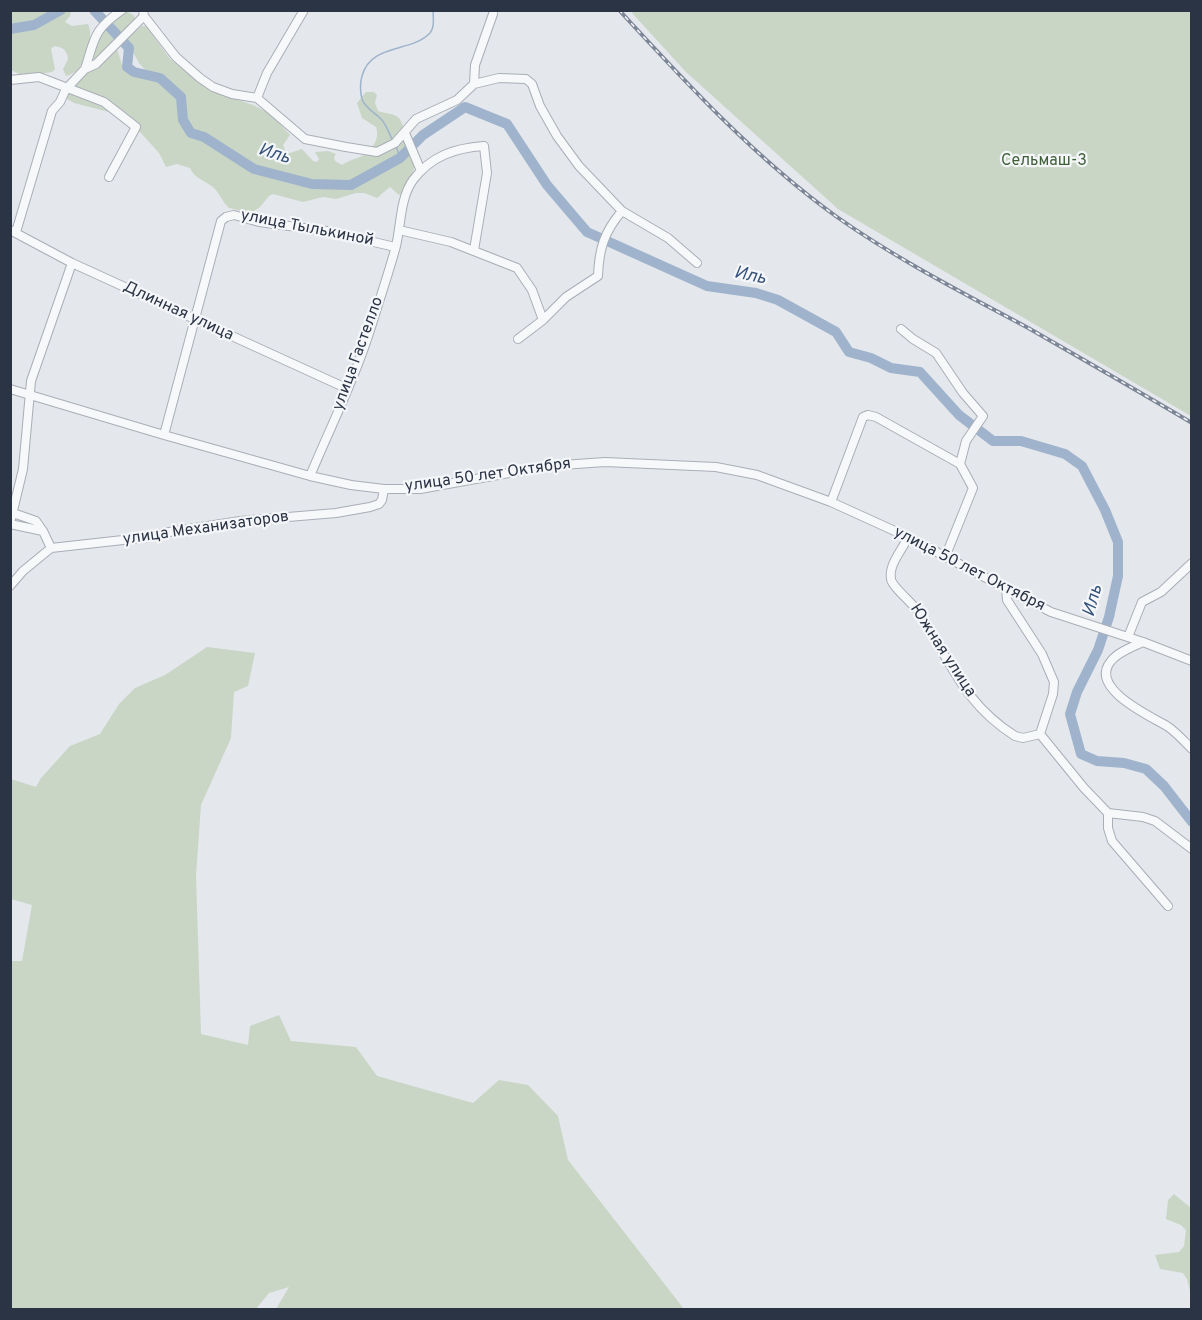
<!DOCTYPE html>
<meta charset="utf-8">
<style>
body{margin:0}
#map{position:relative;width:1202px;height:1320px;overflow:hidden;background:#e4e7ec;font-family:Overpass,sans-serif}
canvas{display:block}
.frame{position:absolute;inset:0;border:12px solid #2b3445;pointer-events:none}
</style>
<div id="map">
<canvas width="1202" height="1320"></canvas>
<div class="frame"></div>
</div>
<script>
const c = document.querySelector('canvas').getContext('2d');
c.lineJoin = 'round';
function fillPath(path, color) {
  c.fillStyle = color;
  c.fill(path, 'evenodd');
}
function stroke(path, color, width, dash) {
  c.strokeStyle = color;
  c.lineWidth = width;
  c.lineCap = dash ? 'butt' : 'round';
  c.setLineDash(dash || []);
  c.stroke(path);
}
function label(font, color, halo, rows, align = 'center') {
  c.font = font + ' Overpass,sans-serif';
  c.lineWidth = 4.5;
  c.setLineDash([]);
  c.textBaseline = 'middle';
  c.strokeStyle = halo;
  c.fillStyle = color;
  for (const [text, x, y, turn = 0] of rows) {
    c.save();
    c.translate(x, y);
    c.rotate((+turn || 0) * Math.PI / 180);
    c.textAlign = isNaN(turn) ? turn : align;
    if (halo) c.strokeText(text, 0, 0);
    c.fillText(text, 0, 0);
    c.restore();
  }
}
const green = new Path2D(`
 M 11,11 L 71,11 L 70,16 L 65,22 L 72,26 L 88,24 C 95,40 85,73 66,76 L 63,69 L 68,59 C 67,50 63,47 54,46 L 51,49 L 55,69 L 52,72 L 24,76 L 11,70 Z
 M 126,11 L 133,15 L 137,21 L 96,60 L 93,57 C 96,39 107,17 126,11 Z
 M 634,11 L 1191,11 L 1191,416 L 838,209 L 686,72 L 632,13 Z
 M 142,26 L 146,26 L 170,59 L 210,90 L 253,105 L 271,114 L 290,135 L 283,145 L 286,152 L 290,153 L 302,149 L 313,161 L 317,162 L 319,159 L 315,152 L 328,151 L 336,154 L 334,157 L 335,161 L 342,165 C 349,160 359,158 364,155 C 373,148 380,139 376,127 L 362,118 L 357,103 L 366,92 L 374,92 L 377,95 L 375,103 L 378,111 C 386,114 391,112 399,118 C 403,122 415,162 414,168 C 413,177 405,184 402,193 L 399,195 L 390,187 L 377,198 L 364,193 L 356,193 L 336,199 L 323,197 L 303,202 L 273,194 L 269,196 L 260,207 L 251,213 L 229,208 C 222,202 220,193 213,187 C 204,180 195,179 190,168 L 177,164 L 166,167 L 159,153 L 141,133 L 109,112 L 74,103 L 64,97 L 84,72 L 117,49 L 122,65 L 140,78 L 147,72 L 139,63 L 126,39 Z
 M 207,647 L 255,653 L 248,686 L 234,692 L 231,738 L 201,805 L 196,875 L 201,1034 L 248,1045 L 250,1026 L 279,1015 L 291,1041 L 356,1047 L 377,1076 L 473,1103 L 499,1080 L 528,1085 L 558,1116 L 568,1160 L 684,1309 L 276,1309 L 289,1287 L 269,1293 L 256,1309 L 11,1309 L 11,961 L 22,961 L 32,905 L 11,899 L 11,779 L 36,787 L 41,778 L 70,746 L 100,734 L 119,704 L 135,688 L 165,675 Z
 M 1174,1194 L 1191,1208 L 1191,1295 L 1187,1279 L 1183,1273 L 1160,1269 L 1155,1255 L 1179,1252 L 1184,1246 L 1186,1230 L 1181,1225 L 1166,1219 L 1168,1200 Z`);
const stream = new Path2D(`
 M 392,139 C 389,133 386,124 381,119 C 374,112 365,108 362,99 C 360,92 360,82 362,76 C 371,43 411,53 430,33 C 435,27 433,18 433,10
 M 396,146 L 400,158`);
const river = new Path2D(`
 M 94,10 L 129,48 L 127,67 L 134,72 L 160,78 L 181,97 L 183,120 L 191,133 L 204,137 L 254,169 L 312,184 L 351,185 L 400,158 L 423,135 L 465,107 L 507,124 L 547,185 L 587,232 L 707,286 L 756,293 L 778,300 L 836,332 L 849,352 L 871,358 L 891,368 L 920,372 L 959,415 L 993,441 L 1021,441 L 1065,454 L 1082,466 L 1105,510 L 1118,542 L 1118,576 L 1109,617 L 1098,650 L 1077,692 L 1070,714 L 1081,754 L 1097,761 L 1124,763 L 1146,769 L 1164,786 L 1192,822
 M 10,29 L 34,25 L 61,10`);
const minor = new Path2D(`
 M 143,10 L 144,16 L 176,57 L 200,78 L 213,87 L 232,94 L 257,98 L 305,139 L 346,147 L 377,152 L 395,143 L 416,119 L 457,100 L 474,84 L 499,78 L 526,79 L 532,84 L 540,106 L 557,136 L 579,166 L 622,211 L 668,238 L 697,263
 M 85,69 C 95,38 93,30 122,10
 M 10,80 L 39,77 L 104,102 L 136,127 L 109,177
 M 474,84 L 475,65 L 493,14
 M 257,98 L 267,73 L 304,10
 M 405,133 L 421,171
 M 10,230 L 72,263 L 348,389
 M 399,230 L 451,242 L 517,268 L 532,290 L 543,320
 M 16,232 L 52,111 L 60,102 L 66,89 L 85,69 L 96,64 L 144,16
 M 901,329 L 913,339 L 936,353 L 963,393 L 983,416 L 966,441 L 960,464
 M 518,339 L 543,320 L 566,297 L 598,276 C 599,249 604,232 622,211
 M 10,389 L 164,435 L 310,476 L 351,485 L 384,489 L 420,489 L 548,466 L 605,462 L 716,467 L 757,475 L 831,502 L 908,537 L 1051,612 L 1143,642 L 1192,661
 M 164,435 L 221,221 L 226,217 L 234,215 L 259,222 L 327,231 L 395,247
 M 310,476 C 331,426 356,376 372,324 C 380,298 389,272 396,246 C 401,225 400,198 413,180 C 431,156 455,148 484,146 L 487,173 L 474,250
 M 831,502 L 863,417 L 868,415 L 876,417 L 960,464 L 973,488 L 946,555
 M 13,513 L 36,521 L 43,531
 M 10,523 L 23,469 L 31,381 L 72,263
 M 10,524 L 43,531 L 51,548
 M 908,537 C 903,549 888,565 891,579 C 892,587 914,604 920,614 C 951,662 963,703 1015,736 L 1023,738 L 1040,734
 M 10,586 L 23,571 L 51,548 L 150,537 L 163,533 L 240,521 L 336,513 L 370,507 L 379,504 L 382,500 L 384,489
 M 1006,589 L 1007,600 L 1042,654 L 1054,682 L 1053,694 L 1040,734
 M 1128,637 L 1142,602 L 1161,592 L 1192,563
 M 1143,642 C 1132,647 1118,652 1111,661 C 1088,688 1150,716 1167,726 C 1176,732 1184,741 1192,749
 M 1040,734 L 1084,788 L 1108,813 L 1143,817 L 1155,821 L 1192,849
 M 1108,813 L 1108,828 L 1112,841 L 1168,906`);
const rail = new Path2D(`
 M 619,10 C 687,84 755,158 837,217 C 898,260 965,294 1030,329 C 1084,360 1138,391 1192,423`);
const parkNames = [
 ["Сельмаш-3",1044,162]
];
const streetNames = [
 ["улица Тылькиной",307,229,11],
 ["Длинная улица",178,312,25],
 ["улица Гастелло",359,354,-70],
 ["улица 50 лет Октября",488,476,-8],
 ["улица Механизаторов",206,529,-8],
 ["улица 50 лет Октября",969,570,27],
 ["Южная улица",942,651,57]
];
const waterNames = [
 ["Иль",274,155,18],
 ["Иль",750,277,12],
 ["Иль",1094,601,-75]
];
fillPath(green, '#c9d6c5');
stroke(stream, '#9fb4cc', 1.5);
stroke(river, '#9fb4cc', 10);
stroke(minor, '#a9aeb7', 10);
stroke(minor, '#f7f8fa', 8);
stroke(rail, '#7d8696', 4);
stroke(rail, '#f4f6f9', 1.5, [4.5]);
label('16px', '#3f6138', '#f4f6f9', parkNames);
label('16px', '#2b3445', '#f4f6f9', streetNames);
label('italic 18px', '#34527a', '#f4f6f9', waterNames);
</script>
